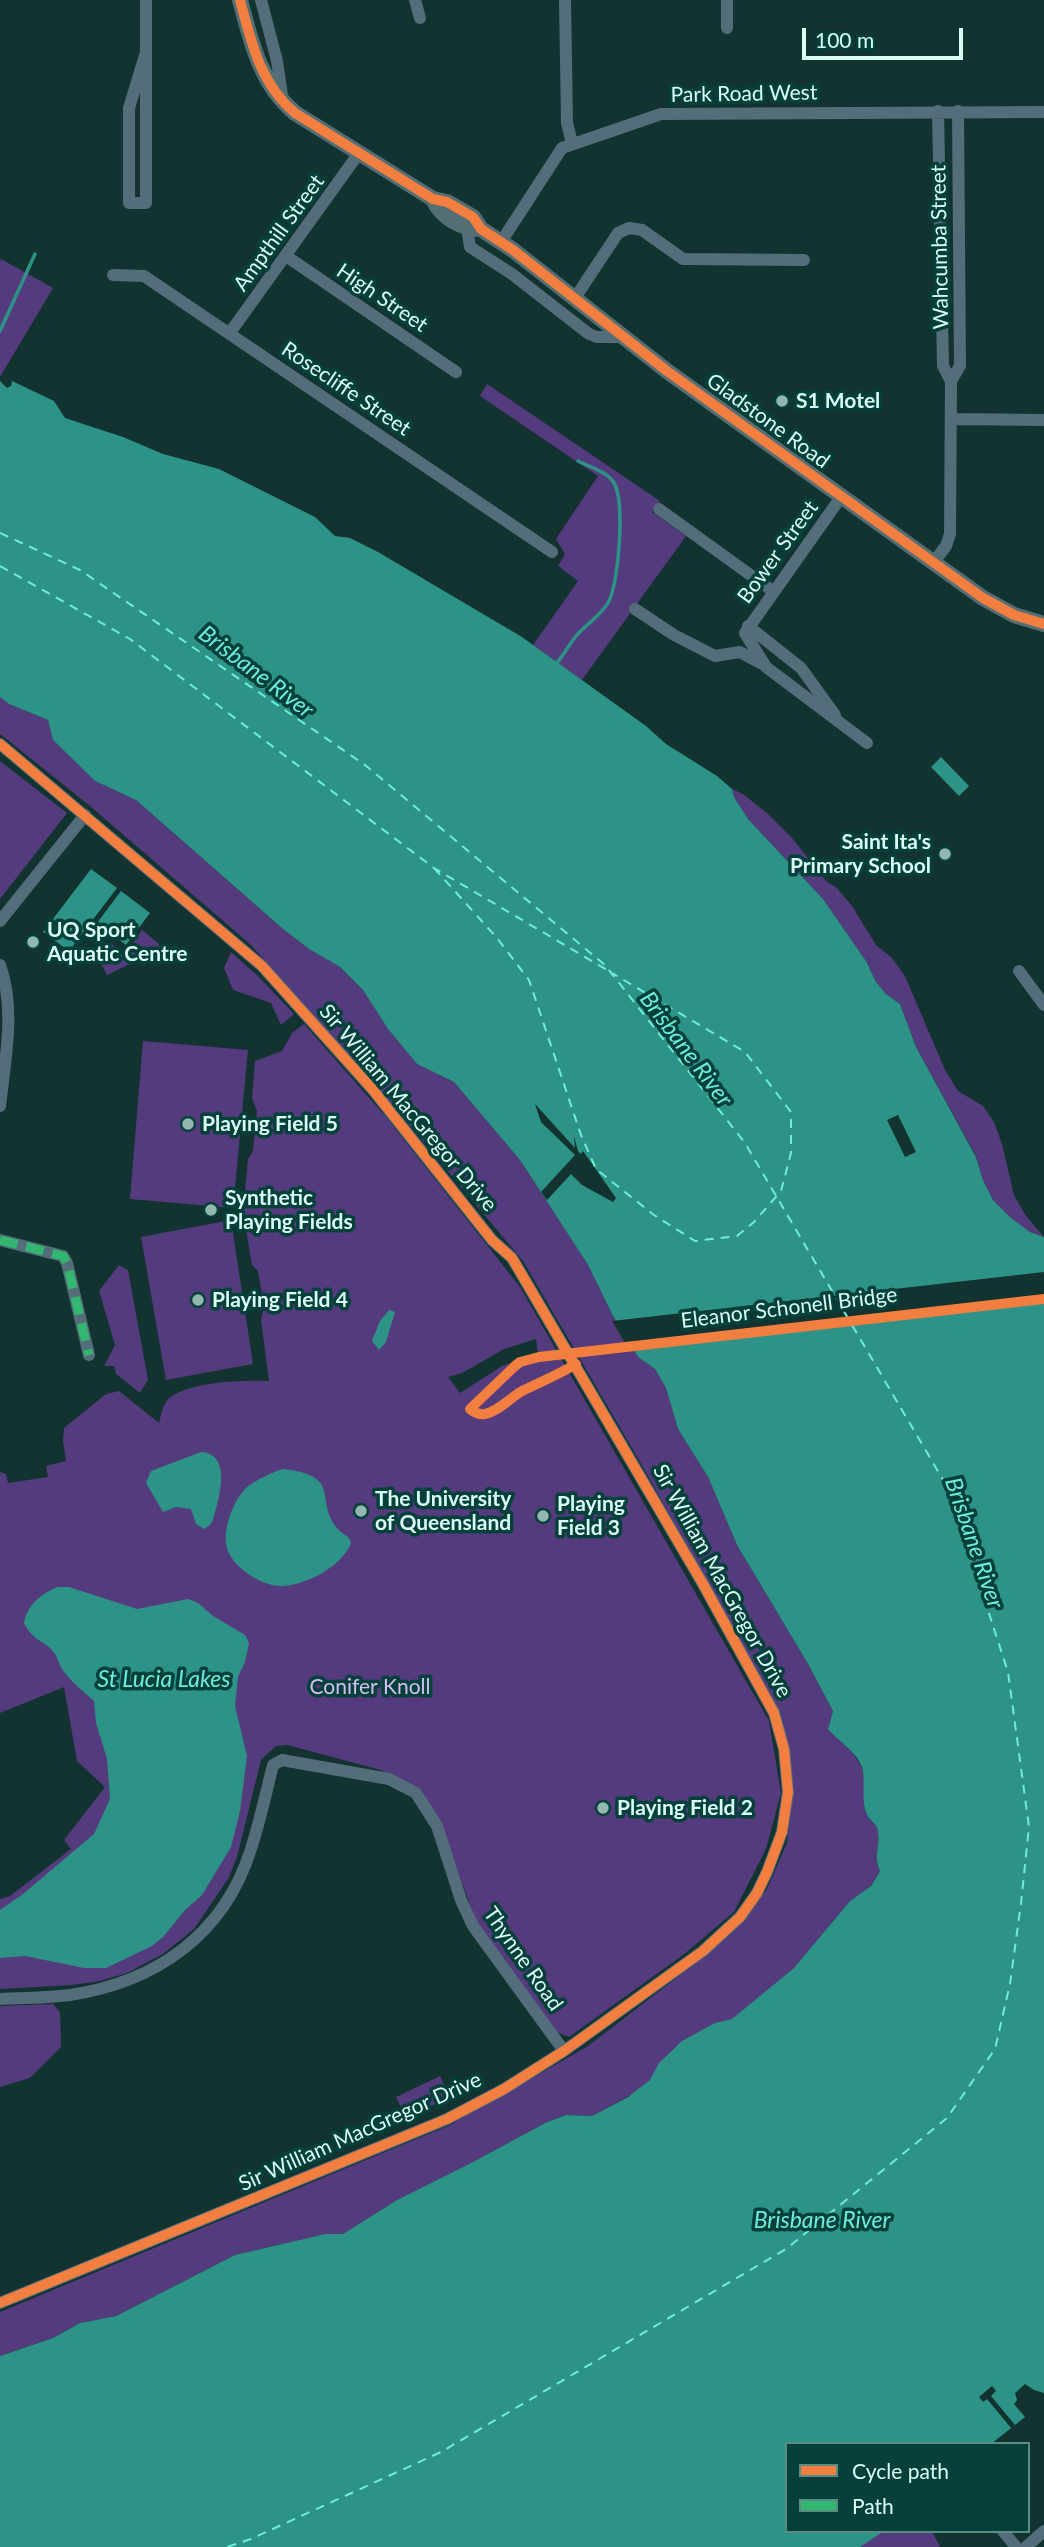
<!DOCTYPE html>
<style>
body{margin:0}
#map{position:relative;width:1044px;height:2547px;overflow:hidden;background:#123330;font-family:Lato,sans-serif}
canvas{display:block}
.legend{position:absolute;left:785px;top:2442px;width:245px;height:91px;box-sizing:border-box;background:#05413a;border:2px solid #5a8c85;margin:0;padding:9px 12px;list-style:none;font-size:21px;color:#dafcf5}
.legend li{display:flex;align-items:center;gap:14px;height:35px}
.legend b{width:35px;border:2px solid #5a8c85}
.scale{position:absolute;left:802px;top:28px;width:161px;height:32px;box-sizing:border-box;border:4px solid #dafcf5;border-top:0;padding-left:9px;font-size:21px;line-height:24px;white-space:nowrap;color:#dafcf5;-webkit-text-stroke:5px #05413a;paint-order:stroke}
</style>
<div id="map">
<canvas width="1044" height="2547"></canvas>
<ul class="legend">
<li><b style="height:9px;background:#f27e40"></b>Cycle path</li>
<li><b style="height:9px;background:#33b770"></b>Path</li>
</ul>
<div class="scale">100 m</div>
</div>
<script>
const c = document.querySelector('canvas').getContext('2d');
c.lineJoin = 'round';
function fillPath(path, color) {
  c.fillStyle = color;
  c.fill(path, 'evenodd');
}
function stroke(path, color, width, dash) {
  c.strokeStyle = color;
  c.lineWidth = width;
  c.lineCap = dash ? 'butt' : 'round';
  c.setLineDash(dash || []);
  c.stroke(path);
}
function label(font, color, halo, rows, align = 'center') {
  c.font = font + ' Lato,sans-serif';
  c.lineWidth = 7;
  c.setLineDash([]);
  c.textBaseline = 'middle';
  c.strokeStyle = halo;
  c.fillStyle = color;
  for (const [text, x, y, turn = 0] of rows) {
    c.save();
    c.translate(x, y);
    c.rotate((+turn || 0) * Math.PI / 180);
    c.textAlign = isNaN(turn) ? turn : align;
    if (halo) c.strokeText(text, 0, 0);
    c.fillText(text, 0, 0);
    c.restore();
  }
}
const green = new Path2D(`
 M 1,259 L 53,288 L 0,377 L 0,262 Z
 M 487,384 L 660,501 L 652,512 L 686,536 L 582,680 L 533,645 L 578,581 L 558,566 L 565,554 L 556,539 L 598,476 L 480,396 Z
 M 0,697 L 9,704 L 48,720 L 53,740 L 95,781 L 136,800 L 283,929 L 309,949 L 340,967 L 363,990 L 388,1029 L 417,1064 L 454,1082 L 520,1160 L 588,1265 L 613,1316 L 638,1357 L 655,1369 L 666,1388 L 678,1429 L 708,1477 L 737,1545 L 808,1664 L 833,1711 L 828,1729 C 839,1741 854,1751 861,1766 C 868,1780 860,1801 867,1815 C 871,1822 878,1824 878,1833 C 880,1848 873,1855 880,1871 L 871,1886 L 850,1901 L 794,1968 L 761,1996 C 804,1971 824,1919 866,1893 L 870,1913 L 866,1964 L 850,1995 L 822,2026 L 756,2080 L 623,2168 L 376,2278 L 124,2345 L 0,2382 L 0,2358 L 54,2339 L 80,2324 L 117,2317 L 236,2256 L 325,2235 L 343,2236 L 398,2202 L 546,2124 L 567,2117 L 593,2118 L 629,2098 L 636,2092 L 592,2116 L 566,2115 L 545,2123 L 473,2162 L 397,2200 L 343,2234 L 325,2234 L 235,2255 L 116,2316 L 80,2323 L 53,2338 L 0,2356 L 0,2312 L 450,2125 L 588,2046 L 706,1955 L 744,1921 L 767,1889 L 787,1843 L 793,1792 L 789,1750 L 780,1713 L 640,1462 L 523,1261 L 363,1070 L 251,945 L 90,806 L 0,734 Z
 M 0,761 L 67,813 L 0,899 Z
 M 732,789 L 743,794 L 768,814 L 792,838 L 827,882 L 837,888 L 852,906 L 876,945 L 891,957 L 905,976 L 945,1070 L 958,1091 L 983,1106 L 994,1122 L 1002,1144 L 1014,1195 L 1026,1216 L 1044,1237 L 1030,1232 L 1011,1218 L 993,1200 L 983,1180 L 976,1156 L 916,1047 L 900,1004 L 886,994 L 876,982 L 866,961 L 823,899 L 748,819 L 734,797 Z
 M 142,930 L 158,943 L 161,949 L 107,975 L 95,951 L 111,943 L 124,956 Z
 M 231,952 L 258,976 L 294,1014 L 281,1025 L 271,1003 L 233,990 L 224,968 Z
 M 304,1024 L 386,1117 L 520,1287 L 769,1721 L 781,1793 L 766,1849 L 734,1912 L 683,1955 L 569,2037 L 554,2031 L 476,1921 L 443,1830 L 422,1791 L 381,1770 L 287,1745 L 276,1746 L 261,1760 L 237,1857 L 228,1879 L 194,1929 L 163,1954 L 127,1973 L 100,1981 L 72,1985 L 0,1989 L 0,1899 L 10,1896 L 71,1849 L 64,1840 L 105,1787 L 77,1761 L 64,1687 L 0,1713 L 0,1472 L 6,1474 L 8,1483 L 48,1477 L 46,1466 L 66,1461 L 63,1440 L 64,1428 L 106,1394 L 119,1391 L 159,1423 C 161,1416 162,1407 166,1402 C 181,1381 245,1380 269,1381 L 261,1320 L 264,1308 L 258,1271 L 252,1265 L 243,1213 L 248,1159 L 253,1151 L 257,1111 L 252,1098 L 255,1061 L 282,1051 L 292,1033 ZM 536,1339 L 538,1353 L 502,1366 L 460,1393 L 448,1377 L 462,1373 L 504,1349 Z
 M 143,1041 L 248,1050 L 233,1208 L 130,1199 Z
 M 231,1220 L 253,1364 L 166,1380 L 141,1237 Z
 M 119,1265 L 128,1270 L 148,1380 L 140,1393 L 116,1374 L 114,1366 L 104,1366 L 115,1345 L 99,1291 Z
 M 53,2004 L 60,2012 L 61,2047 L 30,2078 L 0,2087 L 0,2006 Z
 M 440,2076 L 450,2097 L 406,2118 L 396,2097 Z
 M 853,2531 L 932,2531 L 940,2547 L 828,2547 Z`);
const water = new Path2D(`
 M 0,381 L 7,388 L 11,386 L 12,381 L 54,401 L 65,418 L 123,437 L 163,454 L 219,469 L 315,517 L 335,536 L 350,538 L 378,552 L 522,637 L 646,726 L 666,744 L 717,776 L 732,789 L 734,797 L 748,819 L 823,899 L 866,961 L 876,982 L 886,994 L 900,1004 L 916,1047 L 976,1157 L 983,1180 L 993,1200 L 1011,1218 L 1030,1232 L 1044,1237 L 1044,2393 L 1034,2390 L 1025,2384 L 1015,2393 L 1017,2400 L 1014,2404 L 1025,2417 L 991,2444 L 787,2444 L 787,2531 L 884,2531 L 860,2547 L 0,2547 L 0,2356 L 53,2338 L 80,2323 L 116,2316 L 235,2255 L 325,2234 L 343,2234 L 397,2200 L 473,2162 L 545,2123 L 566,2115 L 592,2116 L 628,2097 L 650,2080 L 659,2063 L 682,2041 L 715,2023 L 732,2019 L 794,1968 L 850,1901 L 871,1886 L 880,1871 C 873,1855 880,1848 878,1833 C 878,1824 871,1822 867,1815 C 861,1803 865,1784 863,1771 C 860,1754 839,1742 828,1729 L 833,1711 L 808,1664 L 737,1545 L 708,1477 L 678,1429 L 666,1388 L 655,1369 L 638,1357 L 613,1316 L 588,1265 L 520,1160 L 454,1082 L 417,1064 L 388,1029 L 363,990 L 340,967 L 309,949 L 283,929 L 136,800 L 95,781 L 53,740 L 48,720 L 9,704 L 0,697 Z
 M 941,757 L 969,786 L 959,796 L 931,767 Z
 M 91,869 L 117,888 L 69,951 L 43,932 Z
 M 121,891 L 150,913 L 126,945 L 97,923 Z
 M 389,1310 L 395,1312 L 386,1342 L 379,1350 L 372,1341 L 380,1321 Z
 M 201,1452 C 233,1454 219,1499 213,1520 L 210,1525 L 204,1529 L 196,1524 L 191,1509 L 176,1507 L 163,1512 L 146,1483 L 151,1471 Z
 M 284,1469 C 343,1476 314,1500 337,1528 C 342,1535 349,1534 351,1543 C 346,1557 330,1569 317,1576 C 306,1581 293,1586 281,1586 C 261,1586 232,1567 227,1548 C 222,1530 233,1501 246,1488 C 256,1480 272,1472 284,1469 Z
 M 57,1587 L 69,1587 L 137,1609 L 188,1599 L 198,1603 L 213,1616 L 245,1635 L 249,1643 L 245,1662 L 238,1677 L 235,1706 L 247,1756 L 240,1811 L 231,1847 L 202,1895 L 185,1910 L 164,1936 L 152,1946 L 106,1968 L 84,1968 L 25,1956 L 0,1958 L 0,1910 L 23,1894 L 94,1834 L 110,1799 L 107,1759 L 96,1723 L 94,1701 C 83,1691 71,1682 62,1669 C 59,1664 58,1658 55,1654 C 46,1640 34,1643 24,1623 C 28,1604 40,1595 57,1587 Z`);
const pier = new Path2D(`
 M 535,1104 L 575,1148 L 574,1136 L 578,1151 L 581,1154 L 583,1151 L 616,1198 L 613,1202 L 582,1185 L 571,1174 L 547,1200 L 541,1192 L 575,1155 L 541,1122 Z
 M 898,1115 L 916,1152 L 905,1157 L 887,1120 Z
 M 1044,1272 L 1044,1303 L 630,1351 L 612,1321 Z
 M 992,2386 L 996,2391 L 991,2396 L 1015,2425 L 1011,2428 L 987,2399 L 983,2402 L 979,2397 Z`);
const stream = new Path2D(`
 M 0,331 L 35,254
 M 557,663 C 564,654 569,645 576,636 C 586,624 602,615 609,601 C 619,581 625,502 614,483 C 608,472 589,467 578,461`);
const ferry = new Path2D(`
 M 0,533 L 80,570 L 365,765 L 605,965 L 745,1143 L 949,1490 L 1008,1672 L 1029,1827 L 1021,1903 L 1010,1984 L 995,2049 L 947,2118 L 786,2249 L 441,2452 L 251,2539 L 227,2547
 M 0,566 L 130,639 L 434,868 L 607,970
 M 434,868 L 497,938 L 529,980 L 581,1135 L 596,1169 L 654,1215 L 695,1241 L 737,1236 L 754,1222 L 781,1191 L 791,1153 L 791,1112 L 745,1052 L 612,973`);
const minor = new Path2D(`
 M 261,0 L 277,61 L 283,102
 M 415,0 L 420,18
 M 565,0 L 567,123 L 572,143
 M 727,28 L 727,0
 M 146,52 L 129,108 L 129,203 L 146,203 L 146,0
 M 938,111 L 943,366 L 951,381
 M 467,228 L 470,247 L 512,274 L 589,334 L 597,337 L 623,337
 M 501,242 L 562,148 L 661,114 L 1044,112
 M 286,256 L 456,372
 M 113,275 L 144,276 L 552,552
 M 575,298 L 618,233 L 629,228 L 642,230 L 683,259 L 804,260
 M 229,334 L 359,153
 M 951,419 L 1044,420
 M 841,497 L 745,633 L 766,667 L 867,743
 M 659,509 L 774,592
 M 933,563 L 946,546 L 950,534 L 951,381 L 960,366 L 958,111
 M 635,609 L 674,635 L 715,656 L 740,652 L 764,665
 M 748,626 L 801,668 L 835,715
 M 0,744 L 262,966 L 373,1090 L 492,1240 L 512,1258 L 703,1584 L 774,1713 L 784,1749 L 788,1792 L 782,1832 L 767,1872 L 757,1893 L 740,1917 L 703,1951 L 564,2051 L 504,2089 L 447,2119 L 0,2303
 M 0,921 L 85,815
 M 0,965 C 16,1009 5,1060 0,1106
 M 1019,971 L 1044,1005
 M 0,1240 L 63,1256 L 67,1263 L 89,1355
 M 0,1999 C 23,1998 47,1998 70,1995 C 156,1982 224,1935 251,1849 C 260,1821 266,1793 273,1765 L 282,1760 L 389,1779 L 416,1793 L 437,1826 L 461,1900 L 473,1926 L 564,2051
 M 1003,2531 L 1016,2547
 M 1026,2547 L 1044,2531`);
const major = new Path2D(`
 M 240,0 C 251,41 260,84 295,113 L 433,199 L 447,202 L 473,217 L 481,229 L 513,250 L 667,371 L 983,598 L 1014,615 L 1044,624
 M 433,199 C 441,218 461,228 481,229`);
const quiet = new Path2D(`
 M 0,1240 L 63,1256 L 67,1263 L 89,1355`);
const cycleway = new Path2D(`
 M 240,0 C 251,41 260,84 295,113 L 433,199 L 447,202 L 473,217 L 481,229 L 513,250 L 667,371 L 983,598 L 1014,615 L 1044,624
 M 0,744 L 262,966 L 373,1090 L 492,1240 L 512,1258 L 703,1584 L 774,1713 L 784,1749 L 788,1792 L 782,1832 L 767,1872 L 757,1893 L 740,1917 L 703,1951 L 564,2051 L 504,2089 L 447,2119 L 0,2303
 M 576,1364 C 558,1375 540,1382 522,1391 C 510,1398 499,1411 485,1414 C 479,1415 475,1413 470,1409 L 515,1366 L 520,1362 L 539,1357 L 1044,1299`);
const markers = [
 [782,401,7,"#94b6b0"],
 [945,854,7,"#94b6b0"],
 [33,942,7,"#94b6b0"],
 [188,1124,7,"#94b6b0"],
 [211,1210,7,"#94b6b0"],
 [198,1300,7,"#94b6b0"],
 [361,1511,7,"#94b6b0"],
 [543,1516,7,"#94b6b0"],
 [603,1808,7,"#94b6b0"]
];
const streetNames = [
 ["Park Road West",744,94,-1],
 ["Ampthill Street",279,233,-54],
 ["Wahcumba Street",940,247,-91],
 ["High Street",382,298,34],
 ["Rosecliffe Street",346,389,34],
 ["Gladstone Road",768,421,36],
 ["Bower Street",778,552,-54],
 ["Sir William MacGregor Drive",408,1108,50],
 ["Eleanor Schonell Bridge",789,1308,-7],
 ["Sir William MacGregor Drive",722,1581,61],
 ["Thynne Road",523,1959,55],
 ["Sir William MacGregor Drive",360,2132,-24]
];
const poiNames = [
 ["S1 Motel",796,401],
 ["Saint Ita's",931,842,"right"],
 ["Primary School",931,866,"right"],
 ["UQ Sport",47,930],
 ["Aquatic Centre",47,954],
 ["Playing Field 5",202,1124],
 ["Synthetic",225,1198],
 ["Playing Fields",225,1222],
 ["Playing Field 4",212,1300],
 ["The University",375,1499],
 ["of Queensland",375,1523],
 ["Playing",557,1504],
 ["Field 3",557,1528],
 ["Playing Field 2",617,1808]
];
const parkNames = [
 ["Conifer Knoll",370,1687]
];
const waterNames = [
 ["Brisbane River",256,672,37],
 ["Brisbane River",686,1049,53],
 ["Brisbane River",974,1543,71],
 ["St Lucia Lakes",164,1680],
 ["Brisbane River",822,2221]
];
fillPath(green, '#543b7d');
fillPath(water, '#2d9386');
fillPath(pier, '#123330');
stroke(stream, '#2d9386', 3.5);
stroke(ferry, '#6eedda', 2, [9, 7]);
stroke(minor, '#536e7a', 12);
stroke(major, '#536e74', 16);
stroke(quiet, '#33b770', 9, [18, 9]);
stroke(cycleway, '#f27e40', 10);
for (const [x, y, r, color] of markers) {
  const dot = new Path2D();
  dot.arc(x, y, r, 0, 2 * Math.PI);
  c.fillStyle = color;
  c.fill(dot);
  stroke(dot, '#05413a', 2.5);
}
label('21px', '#dafcf5', '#05413a', streetNames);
label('bold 21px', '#dafcf5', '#05413a', poiNames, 'left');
label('21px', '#d3bef5', '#05413a', parkNames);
label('italic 23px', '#6eedda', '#05413a', waterNames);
</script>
